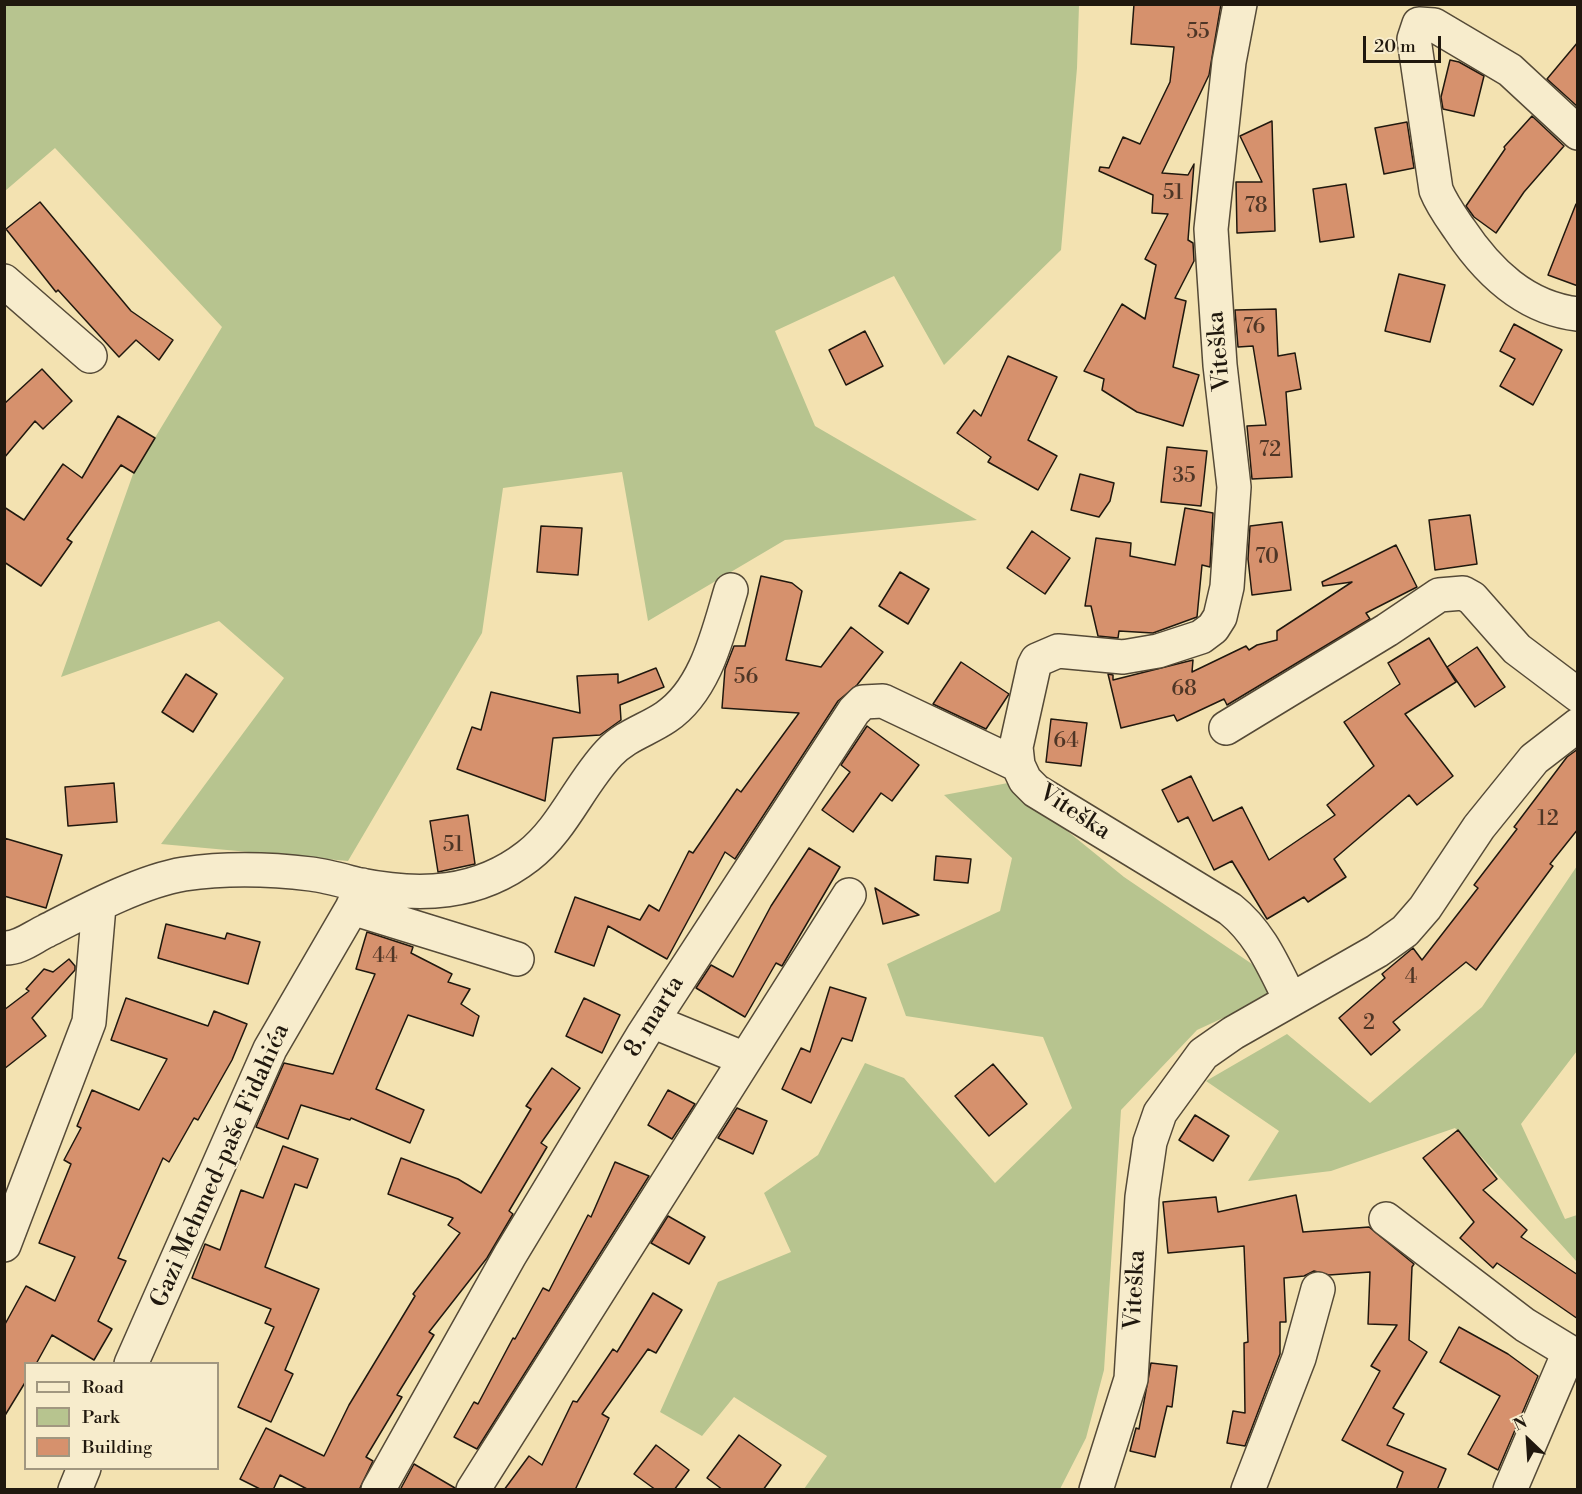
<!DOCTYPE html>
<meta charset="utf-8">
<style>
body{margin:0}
#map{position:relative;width:1582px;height:1494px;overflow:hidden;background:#f3e2b1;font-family:"Libre Bodoni",serif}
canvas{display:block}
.frame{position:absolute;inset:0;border:6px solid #20180e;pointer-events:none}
.legend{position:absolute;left:24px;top:1362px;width:195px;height:108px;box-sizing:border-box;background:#f7eccc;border:2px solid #a19780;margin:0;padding:8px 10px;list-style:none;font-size:18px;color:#20180e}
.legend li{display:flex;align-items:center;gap:12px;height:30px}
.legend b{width:30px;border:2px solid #a19780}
.north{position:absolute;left:1498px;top:1410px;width:60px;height:60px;-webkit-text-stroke:4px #f7eccc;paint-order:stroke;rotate:335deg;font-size:16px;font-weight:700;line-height:24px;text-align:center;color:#20180e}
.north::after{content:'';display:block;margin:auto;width:21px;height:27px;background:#20180e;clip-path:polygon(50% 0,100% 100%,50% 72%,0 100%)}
.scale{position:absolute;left:1363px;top:36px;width:78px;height:27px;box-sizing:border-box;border:3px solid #20180e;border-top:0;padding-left:8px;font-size:18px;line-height:21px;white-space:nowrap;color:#20180e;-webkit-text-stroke:4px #f7eccc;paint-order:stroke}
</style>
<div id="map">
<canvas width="1582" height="1494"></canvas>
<div class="frame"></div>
<ul class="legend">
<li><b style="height:8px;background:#f7eccc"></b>Road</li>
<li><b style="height:16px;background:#b7c48f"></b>Park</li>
<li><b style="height:16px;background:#d6916d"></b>Building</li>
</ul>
<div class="north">N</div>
<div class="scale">20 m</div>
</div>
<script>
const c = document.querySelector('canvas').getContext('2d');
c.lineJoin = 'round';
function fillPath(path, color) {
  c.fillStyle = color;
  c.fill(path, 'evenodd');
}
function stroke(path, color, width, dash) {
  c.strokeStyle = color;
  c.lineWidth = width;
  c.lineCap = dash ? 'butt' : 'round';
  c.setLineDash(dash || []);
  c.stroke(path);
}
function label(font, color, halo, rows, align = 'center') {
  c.font = font + ' "Libre Bodoni",serif';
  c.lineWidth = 4.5;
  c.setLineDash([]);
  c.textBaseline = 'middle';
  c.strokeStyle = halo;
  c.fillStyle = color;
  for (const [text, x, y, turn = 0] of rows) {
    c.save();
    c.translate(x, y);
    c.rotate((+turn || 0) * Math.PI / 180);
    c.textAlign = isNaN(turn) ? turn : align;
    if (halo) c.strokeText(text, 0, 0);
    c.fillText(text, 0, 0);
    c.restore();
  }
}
const green = new Path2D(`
 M 5,5 L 1079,5 L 1077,68 L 1061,250 L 944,365 L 894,276 L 775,331 L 815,426 L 977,520 L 785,540 L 648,621 L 622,472 L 503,488 L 482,633 L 348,861 L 161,844 L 284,678 L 219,621 L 61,677 L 133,474 L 222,327 L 55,148 L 5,191 Z
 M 1008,783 L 1124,877 L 1252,964 L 1275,994 L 1197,1030 L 1121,1110 L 1104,1370 L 1086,1438 L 1060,1489 L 804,1489 L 827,1456 L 734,1397 L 702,1436 L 660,1412 L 718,1282 L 791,1252 L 764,1193 L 818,1155 L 865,1063 L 904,1078 L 995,1183 L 1072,1108 L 1043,1037 L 906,1016 L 887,964 L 1000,911 L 1012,858 L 944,795 Z
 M 1577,866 L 1577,1051 L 1521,1124 L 1565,1219 L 1577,1215 L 1577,1262 L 1455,1128 L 1331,1171 L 1248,1181 L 1279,1131 L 1206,1081 L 1287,1034 L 1370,1103 L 1482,1007 Z`);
const building = new Path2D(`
 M 1134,4 L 1221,4 L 1209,75 L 1162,173 L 1188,175 L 1194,164 L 1188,240 L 1193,243 L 1194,261 L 1175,298 L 1186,301 L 1173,367 L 1199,375 L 1183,426 L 1137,412 L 1102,390 L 1104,379 L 1084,371 L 1122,304 L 1145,319 L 1156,265 L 1145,259 L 1168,214 L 1152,213 L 1153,195 L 1099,171 L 1100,167 L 1109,168 L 1123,137 L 1140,144 L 1170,82 L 1174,47 L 1131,44 Z
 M 1578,42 L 1578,107 L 1547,79 Z
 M 1450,60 L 1459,62 L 1484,76 L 1474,116 L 1443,109 L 1441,97 Z
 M 1532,116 L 1564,146 L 1524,192 L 1496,233 L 1474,217 L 1466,206 L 1505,149 L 1504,147 Z
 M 1272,121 L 1275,231 L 1237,233 L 1236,182 L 1262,182 L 1240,136 Z
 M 1407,122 L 1414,168 L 1384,174 L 1375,128 Z
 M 1346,184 L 1354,237 L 1320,242 L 1313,189 Z
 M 40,202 L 131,311 L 173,340 L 159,360 L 136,340 L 119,357 L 58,290 L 56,292 L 6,229 Z
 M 1576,204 L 1578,204 L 1578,286 L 1548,275 Z
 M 1399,274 L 1445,285 L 1430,342 L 1385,331 Z
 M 1276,309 L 1278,356 L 1295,353 L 1301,389 L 1286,392 L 1292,477 L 1252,479 L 1247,426 L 1266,425 L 1253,346 L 1238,347 L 1235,310 Z
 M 1514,324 L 1562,350 L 1533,405 L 1500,386 L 1515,359 L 1500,351 Z
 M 865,331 L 883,366 L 846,385 L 829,350 Z
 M 1008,356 L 1057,377 L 1028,440 L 1057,456 L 1038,490 L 988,462 L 991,457 L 957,433 L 974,410 L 981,416 Z
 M 42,369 L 72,401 L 43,429 L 35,421 L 4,458 L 4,404 Z
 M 118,416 L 155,438 L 134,473 L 121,465 L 67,539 L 72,542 L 41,586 L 4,562 L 4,507 L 24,520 L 63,464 L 82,478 Z
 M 1167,447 L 1207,451 L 1201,506 L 1161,502 Z
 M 1080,474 L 1114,483 L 1110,501 L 1099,517 L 1071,510 Z
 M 1185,508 L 1213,513 L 1210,567 L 1202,565 L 1197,617 L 1153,633 L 1119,631 L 1118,638 L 1098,636 L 1091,606 L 1085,606 L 1096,538 L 1131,543 L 1130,556 L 1175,565 Z
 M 1470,515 L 1477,564 L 1435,570 L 1429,520 Z
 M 1282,522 L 1291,590 L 1252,595 L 1248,559 L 1250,526 Z
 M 541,526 L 582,528 L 578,575 L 537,572 Z
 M 1032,531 L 1070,558 L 1045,594 L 1007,568 Z
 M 1396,545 L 1417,587 L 1366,613 L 1370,619 L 1227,705 L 1224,699 L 1177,721 L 1174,715 L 1121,728 L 1108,674 L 1113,675 L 1113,680 L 1193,660 L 1192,672 L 1246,646 L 1249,650 L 1257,645 L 1277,640 L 1277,631 L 1352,582 L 1323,586 L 1322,582 Z
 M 900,572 L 929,589 L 908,624 L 879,606 Z
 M 761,576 L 792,583 L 802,591 L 786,660 L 821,667 L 851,627 L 883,652 L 857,685 L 838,701 L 735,859 L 725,852 L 667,959 L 608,926 L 594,966 L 555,952 L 575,897 L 640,920 L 649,905 L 659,911 L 689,851 L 693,853 L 737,789 L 741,792 L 799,713 L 722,708 L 725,669 L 734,646 L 745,646 Z
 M 1429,638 L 1456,682 L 1405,714 L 1453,776 L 1417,805 L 1409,795 L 1334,859 L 1346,877 L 1308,902 L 1304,897 L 1267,919 L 1232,861 L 1214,870 L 1188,817 L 1178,822 L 1162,790 L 1191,776 L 1213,821 L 1242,807 L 1269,860 L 1335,815 L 1327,805 L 1374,766 L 1344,722 L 1400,684 L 1388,663 Z
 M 1477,647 L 1505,687 L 1475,707 L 1447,667 Z
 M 961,662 L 1009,694 L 986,729 L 933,704 Z
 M 656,668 L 664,687 L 620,705 L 621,720 L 600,735 L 553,738 L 545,801 L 457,769 L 472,727 L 481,730 L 491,692 L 580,713 L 577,676 L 618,674 L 618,683 Z
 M 186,674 L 217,694 L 193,732 L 162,712 Z
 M 1051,719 L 1087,723 L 1081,766 L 1046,762 Z
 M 867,726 L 919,765 L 892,801 L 881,793 L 853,832 L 822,810 L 850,772 L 841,765 Z
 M 1578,749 L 1578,829 L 1550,864 L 1553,866 L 1476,970 L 1466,962 L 1393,1022 L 1400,1030 L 1371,1055 L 1339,1018 L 1385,978 L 1382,974 L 1413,948 L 1422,960 L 1478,888 L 1474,885 L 1517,829 L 1514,827 L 1567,757 Z
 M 114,783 L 117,822 L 68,826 L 65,787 Z
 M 468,815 L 475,864 L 438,872 L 430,821 Z
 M 4,838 L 62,855 L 46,908 L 4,896 Z
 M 809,848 L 840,867 L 782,966 L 776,963 L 745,1017 L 696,988 L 711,965 L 733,977 L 771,906 Z
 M 936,856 L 971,859 L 968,883 L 934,880 Z
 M 875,888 L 919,915 L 883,924 Z
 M 166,924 L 225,939 L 227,933 L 260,942 L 248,984 L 158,958 Z
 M 367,932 L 413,947 L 411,953 L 452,974 L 448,982 L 470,989 L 461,1004 L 479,1016 L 473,1036 L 408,1015 L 376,1089 L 424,1110 L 410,1143 L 351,1118 L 350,1120 L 301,1105 L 288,1139 L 256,1127 L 284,1063 L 333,1074 L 375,974 L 356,969 Z
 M 69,959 L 75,966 L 75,970 L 32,1018 L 46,1036 L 4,1069 L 4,1010 L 29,991 L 26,989 L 44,969 L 53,972 Z
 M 830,987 L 866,998 L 852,1041 L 842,1038 L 811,1103 L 782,1089 L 801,1048 L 810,1052 Z
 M 126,998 L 208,1026 L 214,1011 L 247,1024 L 232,1060 L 198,1120 L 194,1118 L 169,1162 L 163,1158 L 118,1258 L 126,1261 L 98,1321 L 112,1329 L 94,1360 L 52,1335 L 36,1364 L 26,1364 L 26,1381 L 4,1417 L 4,1326 L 26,1286 L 55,1301 L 75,1257 L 39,1243 L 71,1164 L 64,1160 L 81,1128 L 77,1126 L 92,1090 L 139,1110 L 167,1059 L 111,1040 Z
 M 584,998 L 620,1015 L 602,1053 L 566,1036 Z
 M 993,1064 L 1027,1104 L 989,1136 L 955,1096 Z
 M 552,1068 L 580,1088 L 541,1143 L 547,1147 L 509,1211 L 513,1214 L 487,1258 L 429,1332 L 434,1335 L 397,1395 L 402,1397 L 366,1457 L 373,1461 L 359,1490 L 309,1490 L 280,1475 L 273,1490 L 262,1490 L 240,1479 L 266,1428 L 324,1456 L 349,1405 L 415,1296 L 413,1294 L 460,1233 L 448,1225 L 453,1218 L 388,1194 L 401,1158 L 458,1179 L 481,1193 L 531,1109 L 526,1106 Z
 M 668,1090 L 695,1104 L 672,1139 L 648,1125 Z
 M 737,1108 L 767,1121 L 753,1154 L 718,1138 Z
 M 1195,1115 L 1229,1136 L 1213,1161 L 1179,1140 Z
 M 1458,1130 L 1497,1179 L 1483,1190 L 1527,1230 L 1521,1237 L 1578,1275 L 1578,1319 L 1497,1263 L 1493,1268 L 1460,1238 L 1474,1222 L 1423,1158 Z
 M 283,1146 L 318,1159 L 307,1188 L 295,1184 L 265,1267 L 319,1289 L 285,1370 L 293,1374 L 271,1422 L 238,1407 L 274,1327 L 265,1323 L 271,1309 L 192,1278 L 205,1244 L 220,1250 L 241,1190 L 263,1198 Z
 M 615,1162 L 649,1176 L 477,1449 L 454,1437 L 474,1402 L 478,1404 L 513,1338 L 515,1339 L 543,1288 L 549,1291 L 588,1215 L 591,1217 Z
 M 1296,1195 L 1303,1232 L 1369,1227 L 1414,1264 L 1412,1267 L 1409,1340 L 1427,1352 L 1393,1408 L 1404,1414 L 1387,1445 L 1446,1469 L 1437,1490 L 1396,1490 L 1403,1472 L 1342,1440 L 1380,1371 L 1371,1366 L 1397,1325 L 1368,1324 L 1370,1272 L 1329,1275 L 1314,1271 L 1304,1276 L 1284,1278 L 1286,1322 L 1280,1322 L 1280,1354 L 1245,1446 L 1227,1443 L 1233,1411 L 1245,1413 L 1244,1343 L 1248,1342 L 1244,1246 L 1168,1253 L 1163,1202 L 1216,1197 L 1218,1212 Z
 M 668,1216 L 705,1237 L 689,1264 L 651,1243 Z
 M 653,1293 L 682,1310 L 656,1353 L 648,1349 L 602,1414 L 609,1418 L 575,1490 L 504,1490 L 529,1456 L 542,1465 L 573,1401 L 577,1402 L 613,1349 L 617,1352 Z
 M 1459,1327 L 1508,1354 L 1538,1376 L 1498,1470 L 1468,1454 L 1500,1396 L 1440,1362 Z
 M 1151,1363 L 1177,1366 L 1172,1407 L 1167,1406 L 1155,1457 L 1130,1451 L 1136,1428 L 1139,1429 Z
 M 739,1435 L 781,1465 L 763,1490 L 723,1490 L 707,1478 Z
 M 656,1445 L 689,1470 L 674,1490 L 656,1490 L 634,1474 Z
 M 414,1464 L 455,1488 L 454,1490 L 400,1490 Z`);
const minor = new Path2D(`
 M 1240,4 L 1229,62 L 1211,229 L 1220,365 L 1234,487 L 1227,587 L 1220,617 L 1213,628 L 1201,637 L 1158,651 L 1123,657 L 1058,651 L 1037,660 L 1034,666 L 1016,747 L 1018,765 L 1025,780 L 1036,791 L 1230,909 C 1260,933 1273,965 1290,999
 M 1578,133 L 1510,70 L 1434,25 L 1419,24 L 1414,39 L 1436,190 C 1442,205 1451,217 1460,230 C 1488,272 1525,308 1578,314
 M 4,281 L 90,356
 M 1226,728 L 1387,630 L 1439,595 L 1463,593 L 1472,598 L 1517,649 L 1578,695
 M 352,908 L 517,959
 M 4,948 C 19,949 33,937 46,931 C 85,911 141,881 184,874 C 225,868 270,869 311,874 C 327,876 344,881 360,885 C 420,897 478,895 528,856 C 563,829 579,785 609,753 C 626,735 647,730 666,717 C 706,690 718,633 731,590
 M 652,1021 L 745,1059
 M 1386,1219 L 1525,1325 L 1578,1357
 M 4,1245 L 89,1022 L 99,906
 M 131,1364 L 270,1049 L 352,908 L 362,885
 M 75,1490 L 84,1468
 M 378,1490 L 510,1255 L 643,1035 L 854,711 L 863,702 L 883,701 L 1018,765
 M 473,1490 L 849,895
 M 1096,1490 L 1131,1379 L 1142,1197 L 1150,1142 L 1160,1113 L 1203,1054 L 1233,1033 L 1377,951 L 1405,931 L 1425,908 L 1479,827 L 1534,759 L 1578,725
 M 1248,1490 L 1299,1358 L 1318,1289
 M 1510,1490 L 1569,1352`);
const numberNames = [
 ["55",1198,33],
 ["51",1173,194],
 ["78",1256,207],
 ["76",1254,328],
 ["72",1270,451],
 ["35",1184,477],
 ["70",1267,558],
 ["56",746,678],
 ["68",1184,690],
 ["64",1066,742],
 ["12",1548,820],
 ["51",453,846],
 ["44",385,957],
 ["4",1411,978],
 ["2",1369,1024]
];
const streetNames = [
 ["Viteška",1220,351,-95],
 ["Viteška",1074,813,33],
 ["8. marta",655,1017,-58],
 ["Gazi Mehmed-paše Fidahića",221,1166,-66],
 ["Viteška",1136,1290,-87]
];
fillPath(green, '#b7c48f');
fillPath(building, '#d6916d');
stroke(building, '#20180e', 1.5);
stroke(minor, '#554a37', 36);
stroke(minor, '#f7eccc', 33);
label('21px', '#4e3626', null, numberNames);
label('24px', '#20180e', '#f7eccc', streetNames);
</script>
